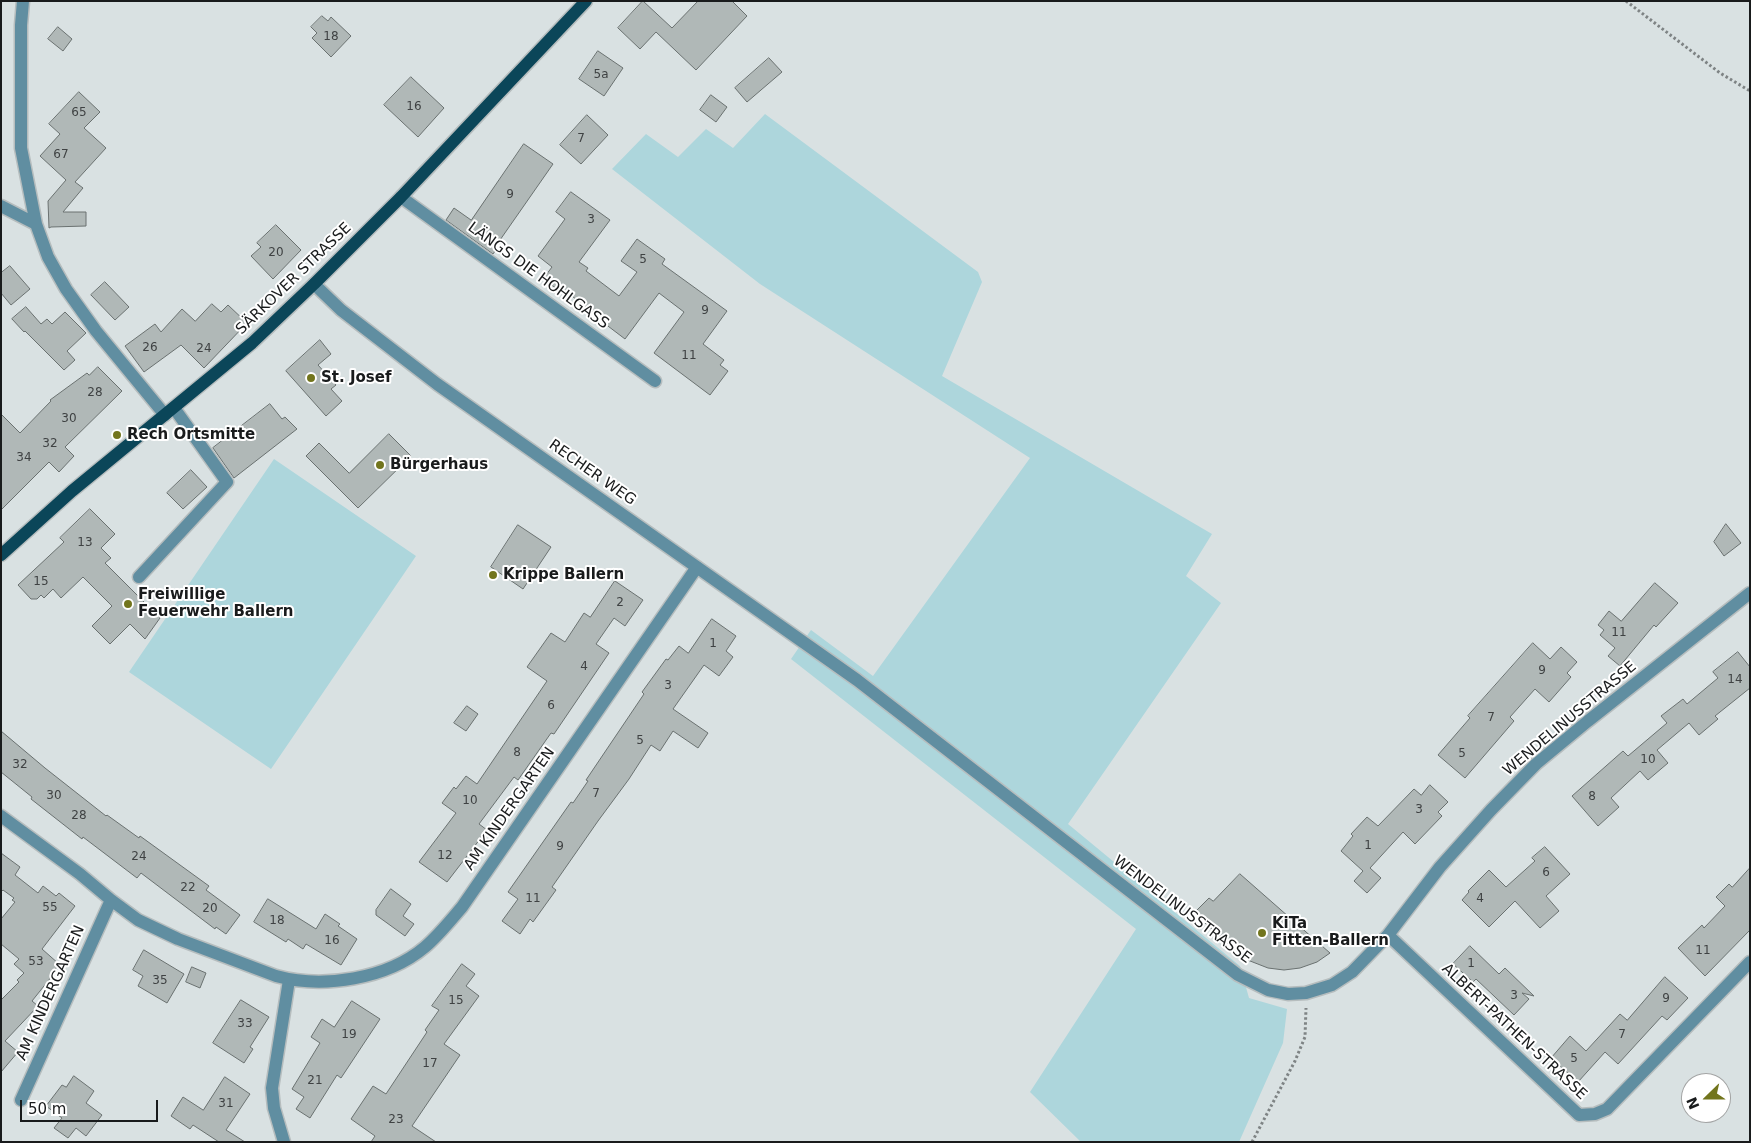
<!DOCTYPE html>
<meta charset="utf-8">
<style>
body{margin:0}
#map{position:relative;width:1751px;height:1143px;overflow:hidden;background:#d9e1e2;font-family:"DejaVu Sans",sans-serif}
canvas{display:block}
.frame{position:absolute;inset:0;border:2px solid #191b1c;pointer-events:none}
.north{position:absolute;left:1681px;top:1073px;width:50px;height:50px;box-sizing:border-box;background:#fff;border:1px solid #a3a4a4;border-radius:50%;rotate:248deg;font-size:14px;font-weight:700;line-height:20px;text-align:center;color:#191b1c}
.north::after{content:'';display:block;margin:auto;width:18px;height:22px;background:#72751d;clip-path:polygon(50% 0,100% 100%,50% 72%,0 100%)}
.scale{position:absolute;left:20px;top:1100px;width:138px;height:22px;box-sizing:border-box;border:2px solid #191b1c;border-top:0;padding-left:6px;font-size:15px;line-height:18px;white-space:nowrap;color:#191b1c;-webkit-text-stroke:4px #fff;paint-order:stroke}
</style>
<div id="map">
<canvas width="1751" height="1143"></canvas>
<div class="frame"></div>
<div class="north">N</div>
<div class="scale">50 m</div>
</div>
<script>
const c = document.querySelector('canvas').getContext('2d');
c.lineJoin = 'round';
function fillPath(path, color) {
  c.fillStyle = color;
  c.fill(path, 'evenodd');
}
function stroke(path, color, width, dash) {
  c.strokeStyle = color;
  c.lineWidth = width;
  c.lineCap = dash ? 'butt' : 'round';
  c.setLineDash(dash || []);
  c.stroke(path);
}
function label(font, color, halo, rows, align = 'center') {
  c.font = font + ' "DejaVu Sans",sans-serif';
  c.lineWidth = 4;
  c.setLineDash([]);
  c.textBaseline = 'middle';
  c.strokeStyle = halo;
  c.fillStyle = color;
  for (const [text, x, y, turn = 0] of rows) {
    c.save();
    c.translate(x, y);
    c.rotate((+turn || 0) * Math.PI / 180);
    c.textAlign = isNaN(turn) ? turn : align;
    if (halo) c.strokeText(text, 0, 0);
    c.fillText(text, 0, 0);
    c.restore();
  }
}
const green = new Path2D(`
 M 765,114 L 978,272 L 982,282 L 942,376 L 1212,534 L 1186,576 L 1221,603 L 1068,824 L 1240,966 L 1249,998 L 1287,1009 L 1283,1043 L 1239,1142 L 1081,1142 L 1030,1092 L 1136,929 L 791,659 L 811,630 L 873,676 L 1030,458 L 760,284 L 612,169 L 646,134 L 678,157 L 706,129 L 733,148 Z
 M 274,459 L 416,556 L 271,769 L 129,672 Z`);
const building = new Path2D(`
 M 643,1 L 672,28 L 698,1 L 732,1 L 747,16 L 696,70 L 656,32 L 640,49 L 618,28 Z
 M 322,16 L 328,21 L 331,17 L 351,36 L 331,57 L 312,38 L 317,33 L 311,27 Z
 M 58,27 L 72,39 L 63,51 L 48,39 Z
 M 598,51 L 623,68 L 604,96 L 579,79 Z
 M 769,58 L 782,72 L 747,102 L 735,88 Z
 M 411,77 L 444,108 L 418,137 L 384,105 Z
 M 79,92 L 100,112 L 84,128 L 106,148 L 75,182 L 83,188 L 63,212 L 86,212 L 86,226 L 51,227 L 49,228 L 48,201 L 66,180 L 40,156 L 60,134 L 49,124 Z
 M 711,95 L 727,107 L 716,122 L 700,110 Z
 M 587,115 L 608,135 L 581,164 L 560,145 Z
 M 524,144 L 553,164 L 500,240 L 502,241 L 493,254 L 446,220 L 454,208 L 471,220 Z
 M 571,192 L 610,220 L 579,262 L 588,268 L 586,271 L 619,296 L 637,272 L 621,261 L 637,239 L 665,259 L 662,264 L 727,311 L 703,344 L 724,360 L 720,365 L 728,371 L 710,395 L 654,353 L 684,312 L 659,293 L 625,339 L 600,320 L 602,318 L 569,294 L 567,296 L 543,279 L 552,267 L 538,256 L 565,219 L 556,212 Z
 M 276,225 L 301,250 L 273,279 L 251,256 L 261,247 L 257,243 Z
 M 10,266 L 30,289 L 11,305 L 1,293 L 1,273 Z
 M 105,282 L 129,307 L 115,320 L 91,295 Z
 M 212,304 L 221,312 L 228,305 L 247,323 L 204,368 L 181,345 L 144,372 L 125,346 L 155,324 L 161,332 L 182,309 L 195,321 Z
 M 26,307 L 41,324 L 47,319 L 52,324 L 65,312 L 86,333 L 67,351 L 75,360 L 64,370 L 25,331 L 24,332 L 12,319 Z
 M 320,340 L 331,354 L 318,365 L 336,385 L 331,389 L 342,401 L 326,416 L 286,371 Z
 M 98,367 L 122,391 L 65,447 L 74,456 L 59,472 L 49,462 L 1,510 L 1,414 L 20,433 L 51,401 L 50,400 L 87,373 L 89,375 Z
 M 270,404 L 282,419 L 285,417 L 297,429 L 234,478 L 213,448 Z
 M 389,434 L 411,456 L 358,508 L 306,456 L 319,443 L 349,473 Z
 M 191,470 L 207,487 L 183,509 L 167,493 Z
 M 90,509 L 115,534 L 101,548 L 111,558 L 105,563 L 160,618 L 145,639 L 130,624 L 110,644 L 92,626 L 112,606 L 83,577 L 61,598 L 53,589 L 44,598 L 41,595 L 37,599 L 31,599 L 18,585 L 64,542 L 60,538 Z
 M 1726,524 L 1741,543 L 1724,556 L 1714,542 Z
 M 518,525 L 551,547 L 523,589 L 491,567 Z
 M 615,581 L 643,600 L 625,626 L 614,618 L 596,644 L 609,653 L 554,734 L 551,733 L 518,780 L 514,777 L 479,824 L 487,830 L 447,882 L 419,862 L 456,813 L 442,803 L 454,787 L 456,789 L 466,776 L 477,784 L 547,681 L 527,667 L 551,633 L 565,642 L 584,613 L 590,617 Z
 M 1655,583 L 1678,603 L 1656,627 L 1654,625 L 1620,666 L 1608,656 L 1615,648 L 1600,635 L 1604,630 L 1598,625 L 1609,611 L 1621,621 Z
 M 712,619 L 736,636 L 726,651 L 733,657 L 719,676 L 704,665 L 673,709 L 708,733 L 698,748 L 673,731 L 660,751 L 651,745 L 629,779 L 598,821 L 552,887 L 556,890 L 533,922 L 530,919 L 520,934 L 502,921 L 518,899 L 508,892 L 571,802 L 573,803 L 588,781 L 586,780 L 644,694 L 642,692 L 666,659 L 668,660 L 679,646 L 688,653 Z
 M 1533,643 L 1550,659 L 1561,647 L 1577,662 L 1567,673 L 1571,677 L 1549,702 L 1535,689 L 1510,717 L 1514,721 L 1465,778 L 1438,755 L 1470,718 L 1468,716 Z
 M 1738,652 L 1750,667 L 1750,688 L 1715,716 L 1718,719 L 1699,735 L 1689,723 L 1657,750 L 1668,763 L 1648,780 L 1640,771 L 1611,798 L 1619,807 L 1598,826 L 1572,796 L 1623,751 L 1628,756 L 1667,723 L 1661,716 L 1683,699 L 1687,704 L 1718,678 L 1713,672 Z
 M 467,706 L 478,714 L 466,731 L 454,723 Z
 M 1,731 L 45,768 L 106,816 L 107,815 L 139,838 L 140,836 L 209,886 L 206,890 L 240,915 L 226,934 L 216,927 L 215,929 L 141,873 L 137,878 L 83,837 L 82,839 L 31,799 L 32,797 L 1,772 Z
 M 1430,785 L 1448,802 L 1438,812 L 1442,816 L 1415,844 L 1403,832 L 1370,868 L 1381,878 L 1367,893 L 1354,881 L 1363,871 L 1341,851 L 1353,836 L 1351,834 L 1367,817 L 1378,826 L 1414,789 L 1421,795 Z
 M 1545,847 L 1570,874 L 1546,896 L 1559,911 L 1540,928 L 1515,901 L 1489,927 L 1462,900 L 1469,892 L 1468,891 L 1489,870 L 1506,887 L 1535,861 L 1532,858 Z
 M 1,853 L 20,867 L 15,875 L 38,893 L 43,886 L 56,896 L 59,893 L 75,906 L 42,949 L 59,964 L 51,975 L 52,976 L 32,1001 L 38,1006 L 5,1041 L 18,1052 L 1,1072 L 1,1000 L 19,982 L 17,980 L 24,973 L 14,964 L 19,959 L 1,944 L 1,919 L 15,902 L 12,900 L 14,898 L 3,890 L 1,892 Z
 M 1750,868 L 1750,930 L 1705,976 L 1678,948 L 1702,925 L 1704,928 L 1725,906 L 1716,897 L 1729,884 L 1732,887 Z
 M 1240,874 L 1330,953 L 1317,962 L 1300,968 L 1284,970 L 1268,968 L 1245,959 L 1194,913 L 1209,898 L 1213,901 Z
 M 391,889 L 411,904 L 403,916 L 414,924 L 405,936 L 376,915 L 376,910 Z
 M 268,899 L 316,929 L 325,914 L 340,924 L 338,926 L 357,939 L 341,965 L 306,944 L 303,949 L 288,939 L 286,942 L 254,922 Z
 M 1470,946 L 1499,974 L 1505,968 L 1534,996 L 1522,993 L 1529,999 L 1514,1015 L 1476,979 L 1473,982 L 1453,964 Z
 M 144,950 L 184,974 L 167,1003 L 138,986 L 143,976 L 133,970 Z
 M 462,964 L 475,974 L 466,986 L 479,996 L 444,1044 L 460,1055 L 412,1126 L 436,1142 L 371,1142 L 375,1136 L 351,1119 L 373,1086 L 386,1094 L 427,1032 L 425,1030 L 439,1010 L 432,1006 Z
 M 192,967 L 206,973 L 200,988 L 186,982 Z
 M 1665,977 L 1688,998 L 1667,1020 L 1662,1016 L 1618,1064 L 1605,1052 L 1578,1082 L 1551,1058 L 1570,1036 L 1586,1051 L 1620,1014 L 1627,1020 Z
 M 241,1000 L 269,1017 L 250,1047 L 253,1049 L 244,1063 L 213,1043 Z
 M 352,1001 L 380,1019 L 341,1078 L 337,1075 L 310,1118 L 296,1109 L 304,1097 L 292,1089 L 320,1043 L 311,1037 L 322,1019 L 334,1027 Z
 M 74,1076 L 94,1091 L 86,1103 L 102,1115 L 86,1136 L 76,1128 L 68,1138 L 54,1128 L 62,1118 L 46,1106 L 62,1085 L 66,1087 Z
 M 225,1077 L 250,1094 L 226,1130 L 245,1142 L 219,1142 L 193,1125 L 190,1129 L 171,1116 L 183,1097 L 203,1110 Z`);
const path = new Path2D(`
 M 1626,1 L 1720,73 L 1750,91
 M 1252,1142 L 1295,1061 L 1305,1037 L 1306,1008`);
const minor = new Path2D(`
 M 23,1 L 21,25 L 21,148 L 36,224 L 48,257 L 66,289 L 96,331 L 165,415
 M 401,197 L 655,381
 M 1,206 L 36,224
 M 314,284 L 341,310 L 437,384 L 857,680 L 1238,975 L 1268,990 L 1288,994 L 1306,993 L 1332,985 L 1352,972 L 1388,935 L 1440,867 L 1491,810 L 1536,764 L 1588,721 L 1750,593
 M 139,577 L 227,482 L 174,408
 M 1,816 L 80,874 L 111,900 L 138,920 L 178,939 L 276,976 C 323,989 387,979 425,947 C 439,935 450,921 462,907 L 697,567
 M 1388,935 L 1579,1115 L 1595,1114 L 1607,1109 L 1750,962
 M 21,1100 L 111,900
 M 284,1142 L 274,1108 L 272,1088 L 289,980`);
const major = new Path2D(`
 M 1,555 L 72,491 L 252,343 L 314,284 L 401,197 L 586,1`);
const markers = [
 [311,378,5,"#72751d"],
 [117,435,5,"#72751d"],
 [380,465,5,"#72751d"],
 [493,575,5,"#72751d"],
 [128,604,5,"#72751d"],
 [1262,933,5,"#72751d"]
];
const numberNames = [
 ["18",331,37],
 ["5a",601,75],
 ["16",414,107],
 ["65",79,113],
 ["7",581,139],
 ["67",61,155],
 ["9",510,195],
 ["3",591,220],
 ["20",276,253],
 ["5",643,260],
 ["9",705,311],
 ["26",150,348],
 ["24",204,349],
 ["11",689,356],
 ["28",95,393],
 ["30",69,419],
 ["32",50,444],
 ["34",24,458],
 ["13",85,543],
 ["15",41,582],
 ["2",620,603],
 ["11",1619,633],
 ["1",713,644],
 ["4",584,667],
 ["9",1542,671],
 ["14",1735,680],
 ["3",668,686],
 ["6",551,706],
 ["7",1491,718],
 ["5",640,741],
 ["8",517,753],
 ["5",1462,754],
 ["10",1648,760],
 ["32",20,765],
 ["7",596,794],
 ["30",54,796],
 ["8",1592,797],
 ["10",470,801],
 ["3",1419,810],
 ["28",79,816],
 ["1",1368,846],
 ["9",560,847],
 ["12",445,856],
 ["24",139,857],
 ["6",1546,873],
 ["22",188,888],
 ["11",533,899],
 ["4",1480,899],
 ["55",50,908],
 ["20",210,909],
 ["18",277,921],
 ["16",332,941],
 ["11",1703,951],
 ["53",36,962],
 ["1",1471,964],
 ["35",160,981],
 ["3",1514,996],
 ["9",1666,999],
 ["15",456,1001],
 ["33",245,1024],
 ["19",349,1035],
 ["7",1622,1035],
 ["5",1574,1059],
 ["17",430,1064],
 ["21",315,1081],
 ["31",226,1104],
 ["23",396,1120]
];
const streetNames = [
 ["LÄNGS DIE HOHLGASS",538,276,36],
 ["SÄRKOVER STRASSE",294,279,-44],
 ["RECHER WEG",592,473,35],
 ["WENDELINUSSTRASSE",1570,719,-40],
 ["AM KINDERGARTEN",510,809,-55],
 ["WENDELINUSSTRASSE",1182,910,37],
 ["AM KINDERGARTEN",51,993,-66],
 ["ALBERT-PATHEN-STRASSE",1514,1032,43]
];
const poiNames = [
 ["St. Josef",321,378],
 ["Rech Ortsmitte",127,435],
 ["Bürgerhaus",390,465],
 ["Krippe Ballern",503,575],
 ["Freiwillige",138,595],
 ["Feuerwehr Ballern",138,612],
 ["KiTa",1272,924],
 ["Fitten-Ballern",1272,941]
];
fillPath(green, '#add6dc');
fillPath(building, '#b0b8b7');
stroke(building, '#6a7170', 1);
stroke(minor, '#b6bdbe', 15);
stroke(major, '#b6bdbe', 15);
stroke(path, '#7e8384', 3, [2.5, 2.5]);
stroke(minor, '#608ea1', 12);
stroke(major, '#0b4659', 12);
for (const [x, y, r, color] of markers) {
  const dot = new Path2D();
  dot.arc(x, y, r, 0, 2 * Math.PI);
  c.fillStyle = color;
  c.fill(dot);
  stroke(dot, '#fff', 2);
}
label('12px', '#3f4243', null, numberNames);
label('15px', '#191b1c', '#fff', streetNames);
label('bold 15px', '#191b1c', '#fff', poiNames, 'left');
</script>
